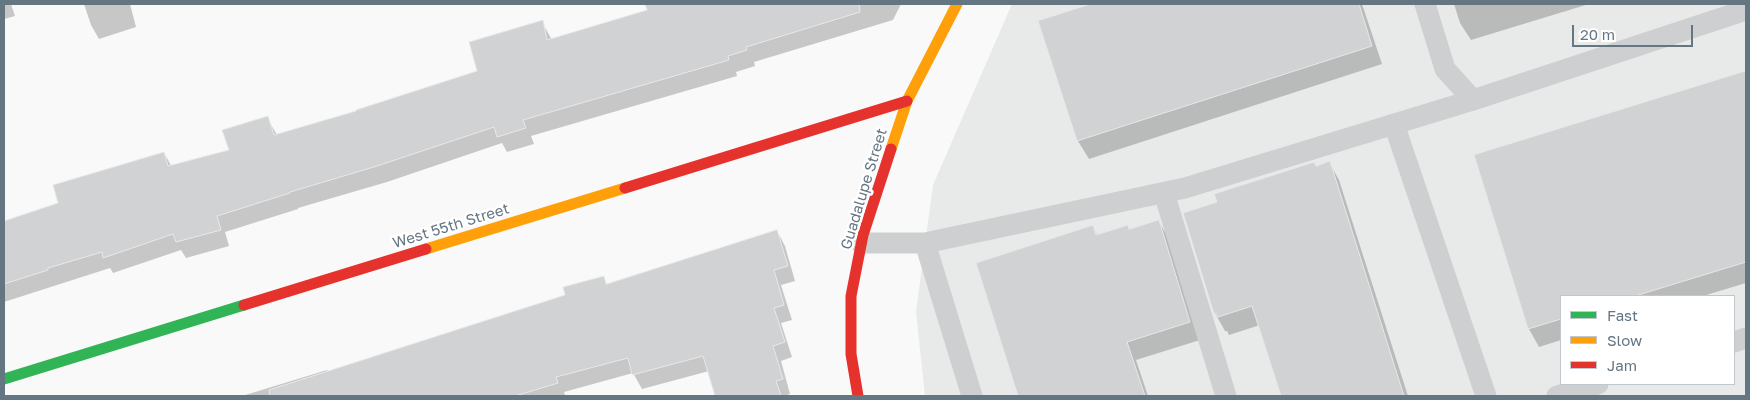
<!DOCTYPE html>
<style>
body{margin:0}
#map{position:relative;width:1750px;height:400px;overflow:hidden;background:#f9f9f9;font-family:"Golos Text",sans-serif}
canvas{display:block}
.frame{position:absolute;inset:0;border:5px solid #657683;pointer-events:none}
.legend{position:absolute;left:1560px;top:295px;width:175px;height:90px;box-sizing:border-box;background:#fff;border:1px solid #c1c8cd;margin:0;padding:6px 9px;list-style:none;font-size:15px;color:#657683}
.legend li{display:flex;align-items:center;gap:10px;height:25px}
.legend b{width:25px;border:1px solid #c1c8cd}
.scale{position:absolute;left:1572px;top:25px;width:121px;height:22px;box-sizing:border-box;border:2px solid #657683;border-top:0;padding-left:6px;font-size:15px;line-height:18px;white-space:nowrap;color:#657683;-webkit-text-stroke:4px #fff;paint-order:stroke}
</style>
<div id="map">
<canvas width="1750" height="400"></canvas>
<div class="frame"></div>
<ul class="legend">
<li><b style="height:6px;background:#30b455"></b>Fast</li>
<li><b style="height:6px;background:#ff9f0a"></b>Slow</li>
<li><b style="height:6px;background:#e5322d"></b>Jam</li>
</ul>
<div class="scale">20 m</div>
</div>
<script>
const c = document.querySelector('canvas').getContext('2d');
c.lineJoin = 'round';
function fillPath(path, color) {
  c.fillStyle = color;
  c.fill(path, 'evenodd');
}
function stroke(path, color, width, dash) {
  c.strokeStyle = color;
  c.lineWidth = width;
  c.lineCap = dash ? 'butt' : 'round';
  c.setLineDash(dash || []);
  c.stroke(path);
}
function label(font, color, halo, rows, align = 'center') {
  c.font = font + ' "Golos Text",sans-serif';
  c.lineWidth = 5;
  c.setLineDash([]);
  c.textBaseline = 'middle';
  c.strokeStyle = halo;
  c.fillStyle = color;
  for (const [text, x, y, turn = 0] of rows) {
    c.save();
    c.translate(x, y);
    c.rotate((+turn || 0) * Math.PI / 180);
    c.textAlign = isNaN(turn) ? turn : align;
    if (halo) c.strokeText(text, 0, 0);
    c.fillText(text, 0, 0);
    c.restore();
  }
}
const built = new Path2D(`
 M 1012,4 L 1746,4 L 1746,396 L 925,396 L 916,312 L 933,185 ZM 1561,296 L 1734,296 L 1734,384 L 1561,384 Z`);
const shadow = new Path2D(`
 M 4,4 L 11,4 L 15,16 L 4,19 Z
 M 84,4 L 130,4 L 136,27 L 99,39 L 91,25 Z
 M 646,4 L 901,4 L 893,20 L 754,62 L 755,66 L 736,72 L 737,76 L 531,136 L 534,144 L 507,152 L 502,143 L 387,182 L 298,208 L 298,209 L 225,232 L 229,246 L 186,258 L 181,250 L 113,273 L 110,268 L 4,302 L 4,222 L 59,204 L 164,153 L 172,167 L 230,151 L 267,118 L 277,135 L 358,112 L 479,72 L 542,22 L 552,40 L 649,10 Z
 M 1095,4 L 1362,4 L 1382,64 L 1089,159 L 1078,141 L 1040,22 Z
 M 1454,4 L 1589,4 L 1471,40 L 1460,23 Z
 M 1746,72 L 1746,283 L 1703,296 L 1561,296 L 1561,340 L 1539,347 L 1529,329 L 1476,156 Z
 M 1329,162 L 1339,180 L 1408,396 L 1282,396 L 1260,325 L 1229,335 L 1227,331 L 1225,331 L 1215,313 L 1218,203 Z
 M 1159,222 L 1169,239 L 1200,340 L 1136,360 L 1148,396 L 1019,396 L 977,263 L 1092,226 L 1098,236 L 1130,231 Z
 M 777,231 L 785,246 L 795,281 L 781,285 L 792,320 L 781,323 L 792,357 L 781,361 L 790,394 L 784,396 L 717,396 L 709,371 L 642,389 L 633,373 L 564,392 L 565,396 L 242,396 L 327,370 L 328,372 L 567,296 L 603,277 L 607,285 Z`);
const building = new Path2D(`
 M 645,4 L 859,4 L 860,12 L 746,47 L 747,50 L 728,56 L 729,60 L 523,120 L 526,128 L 497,137 L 494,127 L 377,166 L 290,192 L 290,193 L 217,216 L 221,230 L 176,242 L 173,234 L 103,258 L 102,252 L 48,268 L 48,270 L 4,284 L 4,221 L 58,203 L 53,185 L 164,152 L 168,166 L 229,150 L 222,130 L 268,116 L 274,135 L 356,111 L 356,110 L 477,71 L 469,42 L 543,20 L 547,40 L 647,10 Z
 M 1091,4 L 1359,4 L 1372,46 L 1077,141 L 1038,21 Z
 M 1746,71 L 1746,262 L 1635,296 L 1561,296 L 1561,319 L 1528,329 L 1474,155 Z
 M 1330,161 L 1404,396 L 1281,396 L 1252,306 L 1218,317 L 1216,313 L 1214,314 L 1183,213 L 1217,202 L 1214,194 L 1314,162 L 1316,166 Z
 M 1159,220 L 1190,322 L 1127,342 L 1145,396 L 1018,396 L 976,263 L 1093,225 L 1096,235 L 1128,225 L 1129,229 Z
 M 777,230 L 788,266 L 774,270 L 784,305 L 774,308 L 785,342 L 773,346 L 783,379 L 776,381 L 781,396 L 715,396 L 703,356 L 632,375 L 628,358 L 556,377 L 558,383 L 515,396 L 270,396 L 269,390 L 565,295 L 563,287 L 604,276 L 606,284 Z`);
const lane = new Path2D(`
 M 1425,4 L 1445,69 L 1473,100 L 1746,10
 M 1394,124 L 1486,396
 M 1164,193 L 1226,396
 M 861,243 L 925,243
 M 1734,342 L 1746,338
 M 972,396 L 925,243 L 1185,188 L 1473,100
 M 1557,396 L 1598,384`);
const fast = new Path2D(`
 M 4,379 L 244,305`);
const slow = new Path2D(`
 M 891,149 L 907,101 L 957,4
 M 426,249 L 625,188`);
const jam = new Path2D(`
 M 625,188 L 907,101
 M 244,305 L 426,249
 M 858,396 L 851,354 L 851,296 L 863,235 L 891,149`);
const streetNames = [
 ["Guadalupe Street",864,189,-73],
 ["West 55th Street",451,226,-17]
];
fillPath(built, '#e8e9e9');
fillPath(shadow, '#0003');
fillPath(building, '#d0d2d3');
stroke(building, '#e8e8e8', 1);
stroke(lane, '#cecfd0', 21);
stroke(fast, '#30b455', 11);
stroke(slow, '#ff9f0a', 11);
stroke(jam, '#e5322d', 11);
label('15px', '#657683', '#fff', streetNames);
</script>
